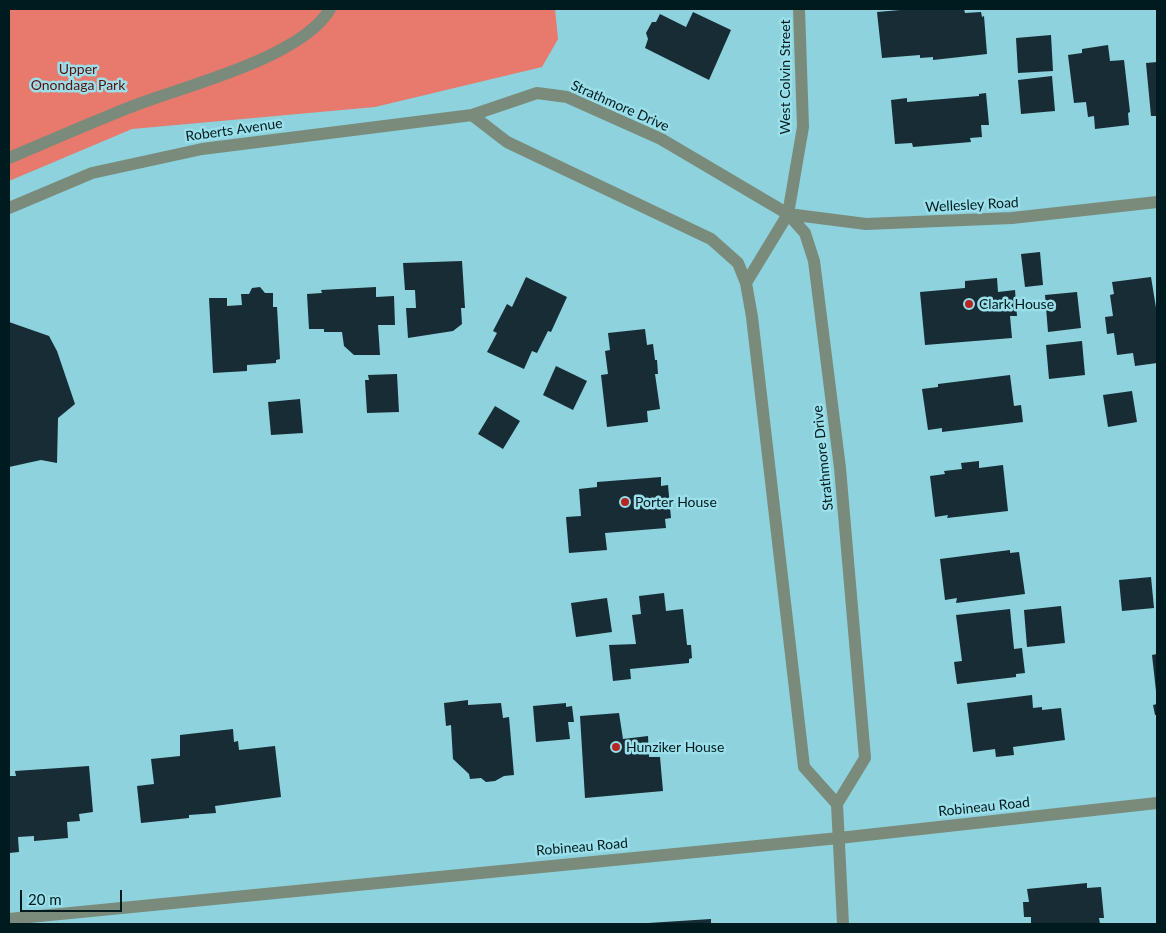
<!DOCTYPE html>
<style>
body{margin:0}
#map{position:relative;width:1166px;height:933px;overflow:hidden;background:#8dd2dc;font-family:Lato,sans-serif}
canvas{display:block}
.frame{position:absolute;inset:0;border:10px solid #001b1f;pointer-events:none}
.scale{position:absolute;left:20px;top:890px;width:102px;height:22px;box-sizing:border-box;border:2px solid #001b1f;border-top:0;padding-left:6px;font-size:15px;line-height:18px;white-space:nowrap;color:#001b1f;-webkit-text-stroke:4px #9adfe9;paint-order:stroke}
</style>
<div id="map">
<canvas width="1166" height="933"></canvas>
<div class="frame"></div>
<div class="scale">20 m</div>
</div>
<script>
const c = document.querySelector('canvas').getContext('2d');
c.lineJoin = 'round';
function fillPath(path, color) {
  c.fillStyle = color;
  c.fill(path, 'evenodd');
}
function stroke(path, color, width, dash) {
  c.strokeStyle = color;
  c.lineWidth = width;
  c.lineCap = dash ? 'butt' : 'round';
  c.setLineDash(dash || []);
  c.stroke(path);
}
function label(font, color, halo, rows, align = 'center') {
  c.font = font + ' Lato,sans-serif';
  c.lineWidth = 5;
  c.setLineDash([]);
  c.textBaseline = 'middle';
  c.strokeStyle = halo;
  c.fillStyle = color;
  for (const [text, x, y, turn = 0] of rows) {
    c.save();
    c.translate(x, y);
    c.rotate((+turn || 0) * Math.PI / 180);
    c.textAlign = isNaN(turn) ? turn : align;
    if (halo) c.strokeText(text, 0, 0);
    c.fillText(text, 0, 0);
    c.restore();
  }
}
const green = new Path2D(`
 M 9,9 L 555,9 L 558,39 L 542,67 L 375,107 L 132,129 L 9,181 Z`);
const building = new Path2D(`
 M 912,9 L 964,9 L 965,13 L 981,12 L 982,17 L 984,16 L 987,54 L 933,60 L 933,57 L 920,58 L 920,55 L 882,58 L 877,12 Z
 M 693,12 L 731,30 L 709,80 L 645,48 L 648,39 L 646,33 L 652,22 L 656,22 L 660,14 L 686,27 Z
 M 1051,35 L 1053,71 L 1018,73 L 1016,38 Z
 M 1108,45 L 1110,61 L 1124,60 L 1130,112 L 1128,113 L 1129,125 L 1095,129 L 1094,116 L 1088,117 L 1086,102 L 1074,103 L 1068,55 L 1082,53 L 1082,49 Z
 M 1157,62 L 1157,116 L 1151,116 L 1146,63 Z
 M 1052,76 L 1055,111 L 1021,114 L 1018,80 Z
 M 986,93 L 989,125 L 981,125 L 982,137 L 970,138 L 971,142 L 913,147 L 912,143 L 895,144 L 891,100 L 907,98 L 907,102 L 979,96 L 979,94 Z
 M 1040,252 L 1043,285 L 1025,287 L 1021,254 Z
 M 462,261 L 465,308 L 461,308 L 462,324 L 453,331 L 408,338 L 406,308 L 416,308 L 415,290 L 405,290 L 403,263 Z
 M 526,277 L 567,297 L 551,332 L 548,331 L 537,353 L 532,351 L 524,369 L 487,352 L 497,333 L 493,331 L 507,304 L 512,307 Z
 M 1151,277 L 1157,314 L 1157,363 L 1135,366 L 1133,353 L 1117,355 L 1114,333 L 1107,334 L 1105,317 L 1113,316 L 1110,295 L 1114,294 L 1112,282 Z
 M 997,278 L 998,292 L 1015,290 L 1017,316 L 1010,316 L 1012,338 L 925,345 L 920,292 L 965,288 L 965,281 Z
 M 260,287 L 265,293 L 273,293 L 273,307 L 277,307 L 280,359 L 276,360 L 276,363 L 247,365 L 247,371 L 213,373 L 209,298 L 227,298 L 227,306 L 242,305 L 241,294 L 249,294 L 252,288 Z
 M 376,287 L 376,297 L 394,296 L 395,325 L 378,325 L 380,355 L 354,355 L 344,346 L 342,332 L 324,332 L 324,329 L 309,329 L 307,294 L 322,293 L 321,290 Z
 M 1077,292 L 1081,328 L 1048,332 L 1045,295 Z
 M 9,322 L 49,336 L 57,351 L 75,404 L 58,418 L 57,463 L 41,460 L 9,467 Z
 M 645,329 L 647,345 L 653,344 L 655,360 L 657,360 L 658,374 L 655,374 L 660,409 L 647,411 L 648,422 L 607,427 L 601,375 L 608,374 L 605,351 L 610,350 L 608,333 Z
 M 1082,341 L 1085,375 L 1049,379 L 1046,345 Z
 M 556,366 L 587,381 L 573,410 L 543,395 Z
 M 397,374 L 399,412 L 367,413 L 365,380 L 369,380 L 368,375 Z
 M 1010,375 L 1014,406 L 1021,405 L 1023,422 L 942,432 L 942,428 L 928,430 L 922,389 L 938,387 L 938,384 Z
 M 1132,391 L 1137,422 L 1108,427 L 1103,395 Z
 M 300,399 L 303,433 L 271,435 L 268,402 Z
 M 495,406 L 520,421 L 503,449 L 478,434 Z
 M 979,461 L 979,468 L 1003,465 L 1008,511 L 947,518 L 948,515 L 935,517 L 930,476 L 945,474 L 944,471 L 962,469 L 961,463 Z
 M 661,477 L 661,486 L 668,485 L 671,518 L 665,519 L 666,528 L 605,533 L 607,550 L 569,553 L 566,517 L 581,516 L 579,489 L 597,487 L 597,482 Z
 M 1010,550 L 1010,553 L 1019,552 L 1025,594 L 956,603 L 957,598 L 945,600 L 940,559 Z
 M 1151,577 L 1154,608 L 1122,611 L 1119,580 Z
 M 664,593 L 666,611 L 683,609 L 687,645 L 691,645 L 692,658 L 689,659 L 689,663 L 630,669 L 631,679 L 613,681 L 609,645 L 636,644 L 632,615 L 641,614 L 639,596 Z
 M 607,598 L 612,632 L 576,637 L 571,603 Z
 M 1061,606 L 1065,643 L 1027,647 L 1024,610 Z
 M 1010,609 L 1014,649 L 1022,648 L 1025,673 L 1016,674 L 1016,677 L 957,684 L 954,662 L 962,661 L 956,615 Z
 M 1157,654 L 1157,691 L 1156,691 L 1152,655 Z
 M 1032,695 L 1033,708 L 1042,707 L 1042,710 L 1061,708 L 1065,740 L 1013,747 L 1014,755 L 996,757 L 995,749 L 973,752 L 967,703 Z
 M 468,700 L 468,705 L 501,703 L 503,718 L 509,717 L 514,775 L 504,776 L 495,781 L 486,782 L 481,778 L 470,779 L 469,774 L 453,759 L 451,725 L 446,726 L 444,703 Z
 M 566,703 L 566,707 L 572,706 L 574,722 L 568,722 L 570,739 L 536,742 L 533,706 Z
 M 1157,704 L 1157,715 L 1155,715 L 1153,705 Z
 M 619,713 L 623,739 L 648,736 L 649,757 L 660,757 L 663,791 L 585,798 L 580,716 Z
 M 233,729 L 234,742 L 238,741 L 239,750 L 275,746 L 281,797 L 215,806 L 216,813 L 189,815 L 189,818 L 141,823 L 137,786 L 154,784 L 151,759 L 180,756 L 180,735 Z
 M 89,766 L 93,812 L 79,814 L 80,821 L 67,822 L 68,838 L 34,841 L 34,836 L 18,837 L 19,852 L 9,853 L 9,776 L 16,776 L 15,771 Z
 M 1087,883 L 1087,888 L 1101,887 L 1104,918 L 1099,918 L 1100,924 L 1031,924 L 1031,917 L 1024,917 L 1023,902 L 1029,902 L 1027,889 Z
 M 711,919 L 711,924 L 648,924 L 648,923 Z`);
const service = new Path2D(`
 M 9,158 C 49,141 88,124 128,108 C 182,86 301,59 330,9`);
const minor = new Path2D(`
 M 472,115 L 507,142 L 711,239 L 738,263 L 746,283 L 752,317 L 804,767 L 837,804
 M 9,208 L 92,173 L 202,149 L 472,115 L 537,93 L 567,97 L 661,139 L 788,214 L 805,233 L 814,261 L 840,468 L 865,758 L 837,804 L 843,924
 M 788,214 L 866,224 L 1012,218 L 1157,202
 M 746,283 L 788,214 L 803,127 L 799,9
 M 9,919 L 839,838 L 1157,803`);
const markers = [
 [969,304,5,"#b62623"],
 [625,502,5,"#b62623"],
 [616,747,5,"#b62623"]
];
const parkNames = [
 ["Upper",78,69],
 ["Onondaga Park",78,85]
];
const streetNames = [
 ["West Colvin Street",785,77,-90],
 ["Strathmore Drive",620,106,24],
 ["Roberts Avenue",234,130,-8],
 ["Wellesley Road",972,205,-3],
 ["Strathmore Drive",823,458,-96],
 ["Robineau Road",984,807,-6],
 ["Robineau Road",582,847,-5]
];
const poiNames = [
 ["Clark House",979,304],
 ["Porter House",635,502],
 ["Hunziker House",626,747]
];
fillPath(green, '#e7796d');
fillPath(building, '#172c35');
stroke(service, '#7a8b7b', 12);
stroke(minor, '#7a8b7b', 12);
for (const [x, y, r, color] of markers) {
  const dot = new Path2D();
  dot.arc(x, y, r, 0, 2 * Math.PI);
  c.fillStyle = color;
  c.fill(dot);
  stroke(dot, '#9adfe9', 2);
}
label('14px', '#5e100e', '#9adfe9', parkNames);
label('14px', '#001b1f', '#9adfe9', streetNames);
label('14px', '#001b1f', '#9adfe9', poiNames, 'left');
</script>
